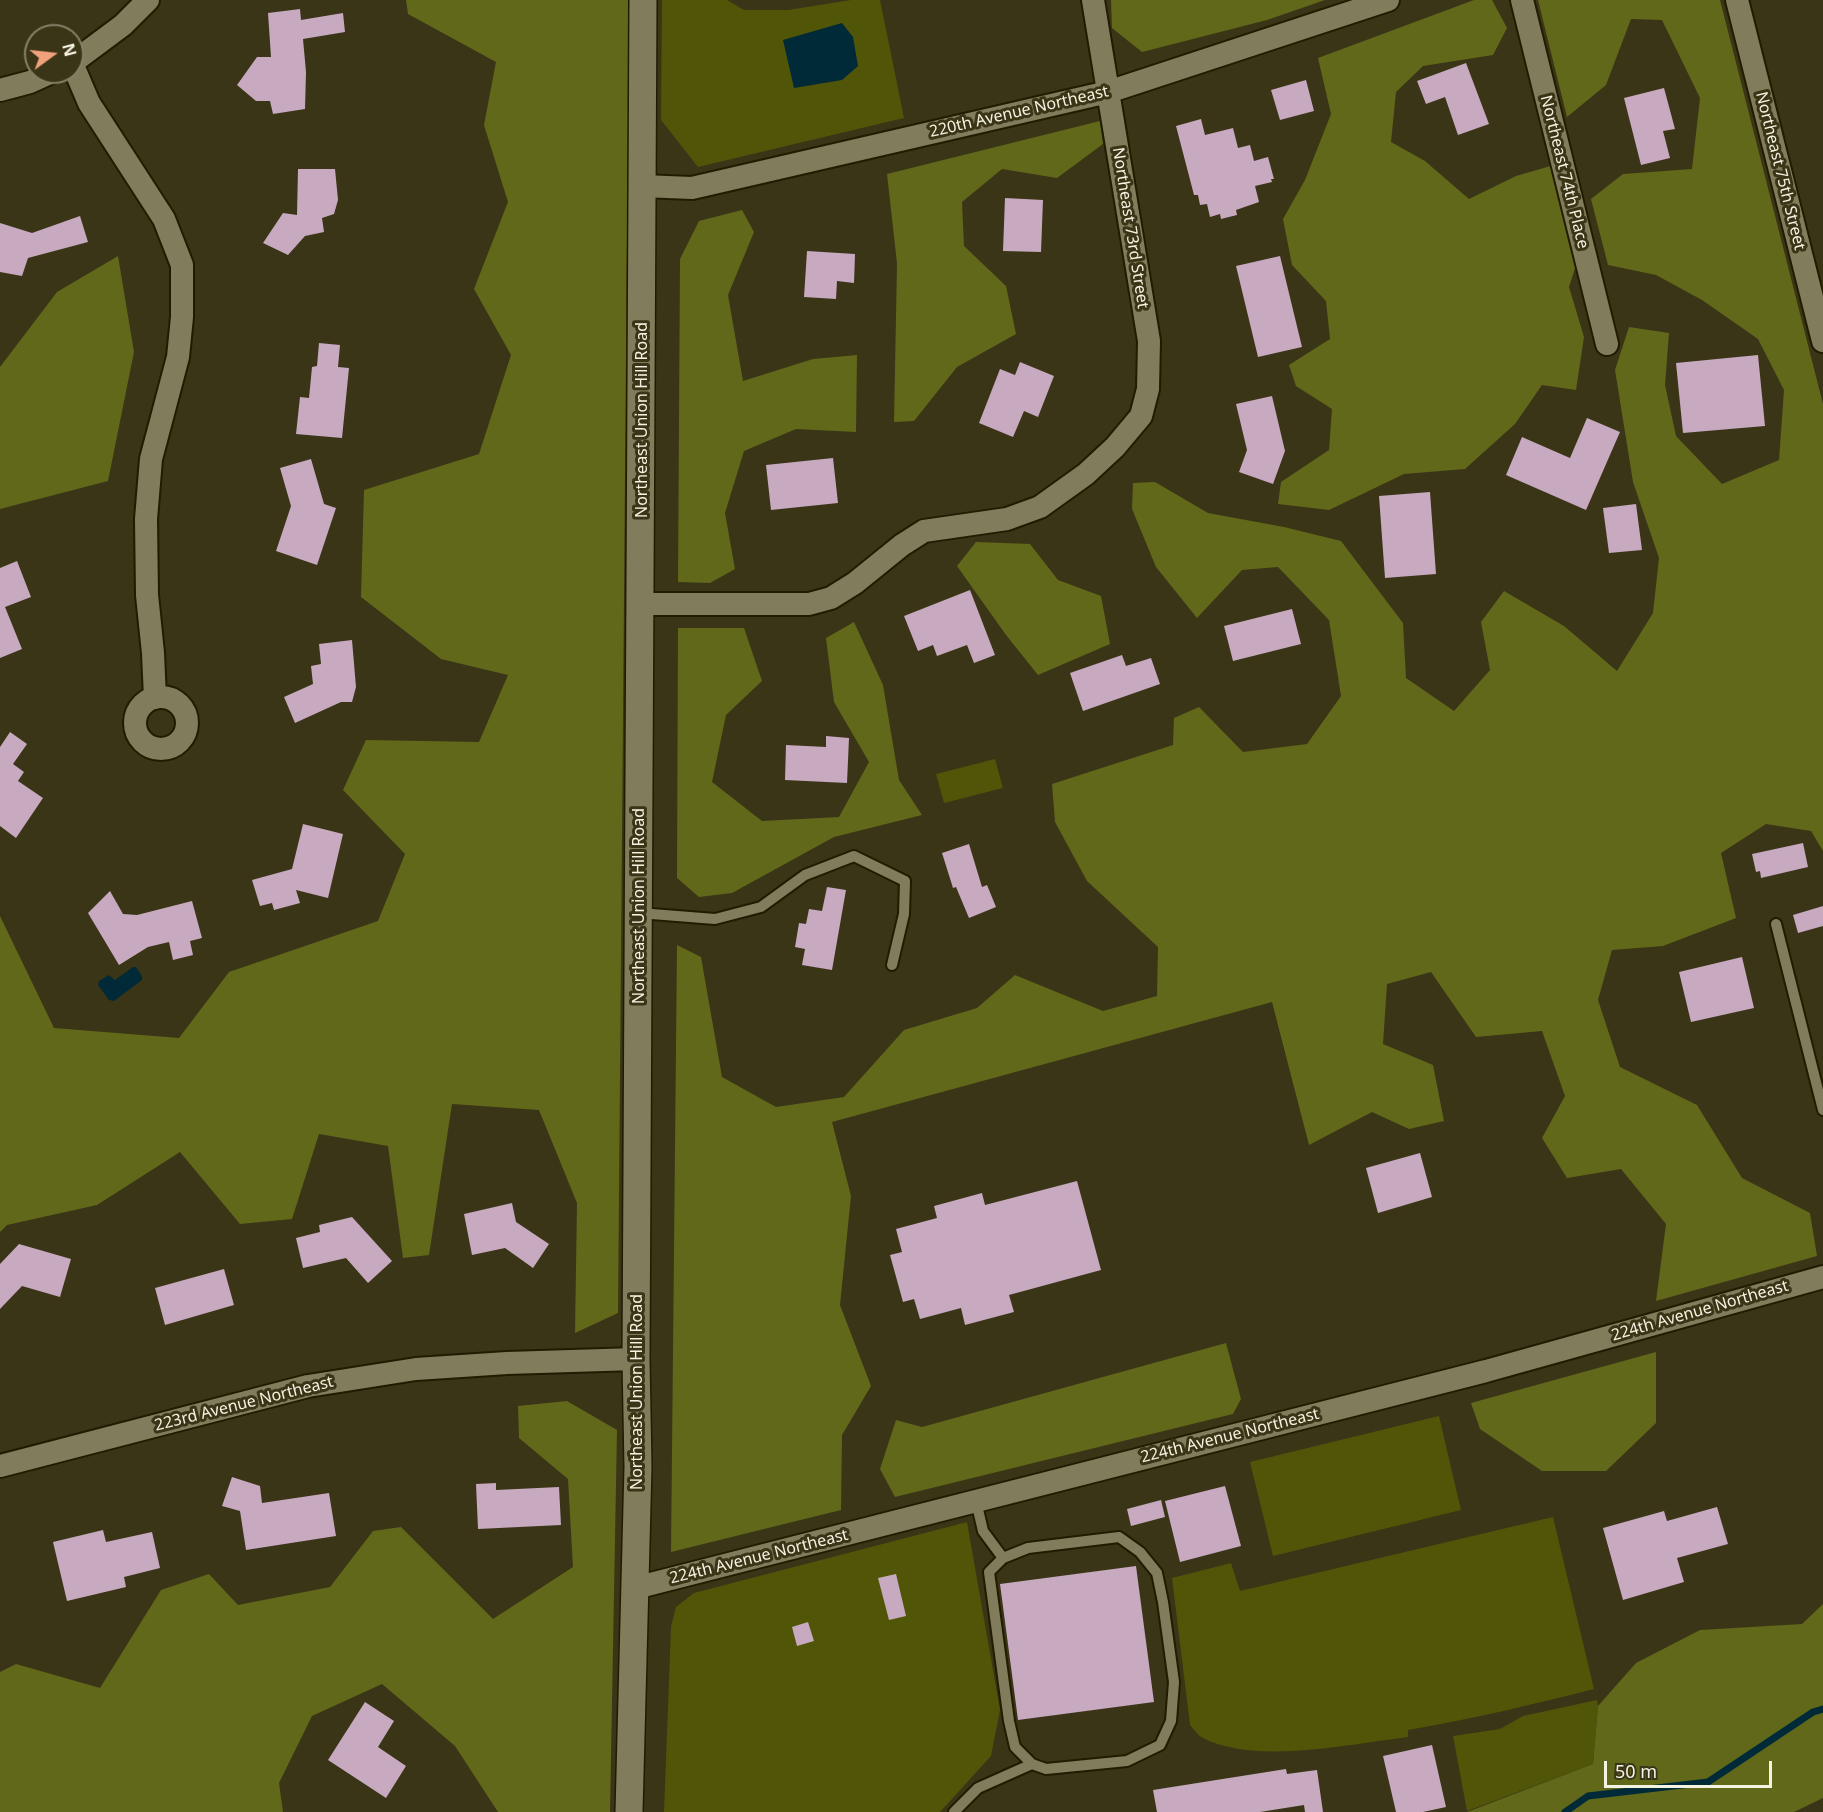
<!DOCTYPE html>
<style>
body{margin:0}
#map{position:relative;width:1823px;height:1812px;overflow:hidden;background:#3a3517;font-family:"Noto Sans",sans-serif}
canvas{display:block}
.north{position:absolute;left:24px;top:24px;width:60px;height:60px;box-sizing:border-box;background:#3a3517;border:2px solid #848167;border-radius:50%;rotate:75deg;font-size:16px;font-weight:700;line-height:24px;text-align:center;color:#f4f2e0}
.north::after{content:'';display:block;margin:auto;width:21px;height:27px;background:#f1a17c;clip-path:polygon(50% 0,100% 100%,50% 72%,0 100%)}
.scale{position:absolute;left:1604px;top:1761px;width:168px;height:27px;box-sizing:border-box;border:3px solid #f4f2e0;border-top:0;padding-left:8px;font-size:18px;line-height:21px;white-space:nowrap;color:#f4f2e0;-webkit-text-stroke:4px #3a3517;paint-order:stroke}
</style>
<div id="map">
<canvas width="1823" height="1812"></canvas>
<div class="north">N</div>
<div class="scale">50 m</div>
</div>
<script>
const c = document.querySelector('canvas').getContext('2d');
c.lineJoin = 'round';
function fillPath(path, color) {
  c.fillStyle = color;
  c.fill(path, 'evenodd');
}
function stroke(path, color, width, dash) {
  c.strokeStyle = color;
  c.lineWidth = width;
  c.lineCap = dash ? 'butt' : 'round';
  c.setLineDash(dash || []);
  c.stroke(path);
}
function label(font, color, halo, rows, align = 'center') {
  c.font = font + ' "Noto Sans",sans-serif';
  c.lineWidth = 6;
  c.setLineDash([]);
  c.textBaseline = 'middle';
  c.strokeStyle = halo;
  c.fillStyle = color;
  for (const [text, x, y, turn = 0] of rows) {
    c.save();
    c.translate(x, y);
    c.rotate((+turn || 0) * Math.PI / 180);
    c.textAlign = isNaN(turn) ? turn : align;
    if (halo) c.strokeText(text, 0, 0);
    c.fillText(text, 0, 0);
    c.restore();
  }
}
const green = new Path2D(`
 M 662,0 L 727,0 L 744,10 L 788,10 L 851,0 L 880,0 L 904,118 L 698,167 L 661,120 Z
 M 995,759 L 1003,788 L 944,803 L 936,774 Z
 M 1439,1416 L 1461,1510 L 1273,1556 L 1250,1462 Z
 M 1553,1517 L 1594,1689 C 1532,1705 1471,1719 1408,1730 L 1408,1737 C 1351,1744 1254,1765 1203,1738 C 1198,1736 1194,1729 1190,1725 L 1172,1578 L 1231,1563 L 1240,1591 Z
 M 967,1522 L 1000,1710 L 991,1756 L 940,1812 L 664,1812 L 671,1627 L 676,1607 L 694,1593 Z
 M 1597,1700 L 1598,1706 L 1593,1764 L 1467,1811 L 1453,1736 L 1500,1729 L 1523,1716 Z`);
const forest = new Path2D(`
 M 406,0 L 629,0 L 618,1313 L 575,1333 L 577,1203 L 539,1110 L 452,1104 L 429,1255 L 403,1258 L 388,1146 L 319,1134 L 292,1219 L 240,1224 L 180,1152 L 97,1205 L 7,1225 L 0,1232 L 0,916 L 54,1028 L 179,1038 L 229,972 L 378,921 L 405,854 L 343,790 L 366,740 L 479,742 L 508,675 L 441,659 L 361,597 L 364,490 L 479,454 L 511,355 L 474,289 L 508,202 L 484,125 L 496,62 L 408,14 Z
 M 1111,0 L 1325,0 L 1267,20 L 1142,52 L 1112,28 Z
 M 1474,0 L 1492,0 L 1507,28 L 1493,55 L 1423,66 L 1396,92 L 1391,142 L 1425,161 L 1469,199 L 1516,176 L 1554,165 L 1578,259 L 1569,287 L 1584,337 L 1576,390 L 1542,385 L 1515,424 L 1465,469 L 1404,474 L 1329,510 L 1278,504 L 1281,482 L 1329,450 L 1332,409 L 1296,386 L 1289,365 L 1330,339 L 1326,301 L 1292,265 L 1283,219 L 1305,180 L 1331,114 L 1318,58 Z
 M 1538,0 L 1720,0 L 1823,404 L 1823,851 L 1811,831 L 1766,824 L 1721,853 L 1736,918 L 1663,946 L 1612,950 L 1598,1000 L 1620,1067 L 1697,1105 L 1742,1178 L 1810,1213 L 1817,1256 L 1656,1301 L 1666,1224 L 1621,1169 L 1567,1178 L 1542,1138 L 1565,1096 L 1542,1031 L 1476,1037 L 1431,972 L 1387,984 L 1383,1044 L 1433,1065 L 1444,1121 L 1409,1129 L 1372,1112 L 1309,1145 L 1272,1002 L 832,1122 L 851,1196 L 840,1305 L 871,1386 L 842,1435 L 841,1510 L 671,1552 L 677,945 L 701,957 L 722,1077 L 776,1107 L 844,1097 L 904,1030 L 977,1008 L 1015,975 L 1103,1011 L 1157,996 L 1158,947 L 1087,881 L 1055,822 L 1052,784 L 1173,745 L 1174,718 L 1199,707 L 1243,752 L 1307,744 L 1341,696 L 1329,620 L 1278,567 L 1242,570 L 1197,618 L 1156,567 L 1132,509 L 1133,483 L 1155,482 L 1208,513 L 1284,527 L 1341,541 L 1403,623 L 1406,678 L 1454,711 L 1490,670 L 1481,622 L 1504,591 L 1564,626 L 1617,671 L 1653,613 L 1659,558 L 1633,482 L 1615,370 L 1629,327 L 1669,333 L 1665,385 L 1676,436 L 1722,484 L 1779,460 L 1784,390 L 1758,339 L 1702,300 L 1656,275 L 1608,265 L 1591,199 L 1623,174 L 1692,169 L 1700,98 L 1662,20 L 1631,19 L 1606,85 L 1567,117 Z
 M 1100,121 L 1103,144 L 1057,178 L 1002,169 L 962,202 L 964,246 L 1006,286 L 1016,334 L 957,367 L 914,421 L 894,422 L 897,263 L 887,174 Z
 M 742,210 L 754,232 L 728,295 L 743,381 L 813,359 L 857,355 L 856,432 L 796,429 L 744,451 L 725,513 L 735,569 L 710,583 L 678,582 L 680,259 L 699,221 Z
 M 118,256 L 134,352 L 108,481 L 0,509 L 0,367 L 57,292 Z
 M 976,542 L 1030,544 L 1058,580 L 1101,596 L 1110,644 L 1038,675 L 1006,635 L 957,566 Z
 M 854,622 L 883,685 L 899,780 L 922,815 L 834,837 L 732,893 L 699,897 L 677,878 L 678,628 L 744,628 L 762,681 L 726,715 L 712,782 L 762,821 L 839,817 L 869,762 L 834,702 L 826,638 Z
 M 1226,1343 L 1241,1399 L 1233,1414 L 895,1497 L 880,1469 L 896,1420 L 922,1427 Z
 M 1656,1352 L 1656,1423 L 1606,1471 L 1542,1471 L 1480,1429 L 1471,1403 Z
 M 567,1401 L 617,1430 L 610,1812 L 498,1812 L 455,1746 L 382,1684 L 312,1716 L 279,1783 L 283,1812 L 0,1812 L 0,1672 L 16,1664 L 100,1688 L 161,1590 L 209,1574 L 238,1605 L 330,1587 L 373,1531 L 401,1527 L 493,1619 L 573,1567 L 568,1479 L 519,1438 L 518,1406 Z
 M 1823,1604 L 1823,1798 L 1794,1812 L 1467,1812 L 1593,1764 L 1598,1706 L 1636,1663 L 1700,1630 L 1802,1624 Z`);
const water = new Path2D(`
 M 842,23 L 853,37 L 858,66 L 842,80 L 794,88 L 783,40 Z
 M 133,967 L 136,967 L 142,976 L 142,980 L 114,1001 L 109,1000 L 98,985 L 99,981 L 109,975 L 115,980 Z`);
const stream = new Path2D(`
 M 1565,1812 L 1588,1796 L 1708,1782 L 1813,1712 L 1823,1709`);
const building = new Path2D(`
 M 300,9 L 301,20 L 343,13 L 345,32 L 303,39 L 306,72 L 305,109 L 273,114 L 270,101 L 256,101 L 237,85 L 257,57 L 271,57 L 268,13 Z
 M 1466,63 L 1489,124 L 1458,135 L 1445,97 L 1426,104 L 1417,81 Z
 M 1306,80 L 1314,111 L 1280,120 L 1271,90 Z
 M 1664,88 L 1675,129 L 1663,131 L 1670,158 L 1641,165 L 1624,98 Z
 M 1201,119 L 1205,135 L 1233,128 L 1238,148 L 1250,145 L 1254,161 L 1268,157 L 1274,179 L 1271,179 L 1272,182 L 1255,186 L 1259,202 L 1236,210 L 1237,215 L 1221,219 L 1220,214 L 1210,217 L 1207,204 L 1200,205 L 1198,195 L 1194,195 L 1176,126 Z
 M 298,169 L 335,169 L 338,200 L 334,214 L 322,218 L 324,232 L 305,236 L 288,255 L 263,243 L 283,213 L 297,215 Z
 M 1005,198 L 1043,200 L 1041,252 L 1003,251 Z
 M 80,216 L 88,242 L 28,258 L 22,276 L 0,272 L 0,223 L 32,233 Z
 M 807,251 L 855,254 L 854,283 L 837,281 L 836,299 L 804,297 Z
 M 1280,256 L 1302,347 L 1258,357 L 1236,266 Z
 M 319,343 L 340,345 L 338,367 L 349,368 L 342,438 L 296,434 L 300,397 L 309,398 L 312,367 L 317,366 Z
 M 1758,355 L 1765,426 L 1683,433 L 1676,363 Z
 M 1020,362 L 1054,376 L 1038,417 L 1024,411 L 1013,437 L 979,423 L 1000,369 L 1015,375 Z
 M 1272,396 L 1285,451 L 1273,484 L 1239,472 L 1247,450 L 1236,404 Z
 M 1587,418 L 1620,432 L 1586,510 L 1506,475 L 1522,437 L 1570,458 Z
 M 833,458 L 838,503 L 771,510 L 766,465 Z
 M 311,459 L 324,504 L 336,508 L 317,565 L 276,551 L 291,506 L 280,468 Z
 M 1430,492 L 1436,574 L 1385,578 L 1379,496 Z
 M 1636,504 L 1642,550 L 1609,553 L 1603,508 Z
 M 17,561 L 31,597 L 5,607 L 22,649 L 0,658 L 0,568 Z
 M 970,590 L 995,655 L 974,663 L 967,645 L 937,656 L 933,645 L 918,651 L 904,616 Z
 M 1292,609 L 1301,644 L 1233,661 L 1224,626 Z
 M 352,640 L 356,687 L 352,702 L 341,702 L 295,723 L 284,697 L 313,684 L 311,666 L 321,664 L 319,644 Z
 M 1122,655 L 1126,666 L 1151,658 L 1160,684 L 1083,711 L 1070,673 Z
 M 10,732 L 27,744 L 13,764 L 24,772 L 18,781 L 43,798 L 16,838 L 0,826 L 0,747 Z
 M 826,736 L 849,738 L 847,783 L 785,780 L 786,745 L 826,747 Z
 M 303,824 L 343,834 L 328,898 L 296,890 L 300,903 L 274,910 L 272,903 L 260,906 L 252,880 L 292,869 Z
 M 1803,843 L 1808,867 L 1761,878 L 1760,871 L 1756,872 L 1752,854 Z
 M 969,844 L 982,887 L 987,885 L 996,907 L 969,918 L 956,887 L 953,888 L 942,853 Z
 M 827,887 L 846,890 L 832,970 L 802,965 L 805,949 L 795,947 L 799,923 L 806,924 L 809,909 L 822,911 Z
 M 110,891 L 123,914 L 137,915 L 192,901 L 202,938 L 190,941 L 193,955 L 173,960 L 169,942 L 148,947 L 119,965 L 88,913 Z
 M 1823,906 L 1823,926 L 1798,933 L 1793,915 Z
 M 1742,957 L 1754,1008 L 1691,1022 L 1679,972 Z
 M 1420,1153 L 1432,1197 L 1378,1213 L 1366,1168 Z
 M 1077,1181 L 1101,1270 L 1009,1295 L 1014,1312 L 965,1325 L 961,1308 L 920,1319 L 914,1299 L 903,1302 L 890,1255 L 902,1252 L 896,1229 L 937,1218 L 934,1206 L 982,1193 L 985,1205 Z
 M 512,1203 L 516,1222 L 549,1244 L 533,1268 L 505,1248 L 472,1255 L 464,1214 Z
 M 352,1217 L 392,1261 L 368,1283 L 346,1258 L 303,1268 L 296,1238 L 320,1232 L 319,1225 Z
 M 19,1244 L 71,1259 L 60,1297 L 22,1286 L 0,1309 L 0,1264 Z
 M 224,1269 L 234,1305 L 165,1325 L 155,1288 Z
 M 232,1477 L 260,1486 L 262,1503 L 329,1493 L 336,1536 L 246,1550 L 240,1511 L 222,1506 Z
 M 496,1483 L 496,1490 L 559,1487 L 561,1525 L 478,1529 L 476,1484 Z
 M 1225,1486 L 1241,1546 L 1180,1562 L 1165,1501 Z
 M 1161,1500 L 1165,1517 L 1131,1526 L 1127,1509 Z
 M 1717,1507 L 1728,1544 L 1677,1558 L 1684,1582 L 1623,1600 L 1603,1528 L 1664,1511 L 1667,1521 Z
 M 103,1530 L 106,1542 L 152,1532 L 160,1568 L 124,1577 L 126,1587 L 67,1601 L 53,1542 Z
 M 1136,1566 L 1154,1702 L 1018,1720 L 1000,1584 Z
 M 896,1574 L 906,1616 L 889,1620 L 878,1578 Z
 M 808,1622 L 814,1641 L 797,1646 L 792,1627 Z
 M 365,1702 L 394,1721 L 378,1747 L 406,1766 L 386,1798 L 328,1760 Z
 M 1432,1745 L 1446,1807 L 1423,1812 L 1396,1812 L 1383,1756 Z
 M 1286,1769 L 1287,1774 L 1317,1770 L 1323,1812 L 1305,1812 L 1304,1805 L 1260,1812 L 1157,1812 L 1153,1790 Z`);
const service = new Path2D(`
 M 639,913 L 715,919 L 761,907 L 805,875 L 854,856 L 905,881 L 904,914 L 892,965
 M 1776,924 L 1823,1110
 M 976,1501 L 983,1531 L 1003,1558
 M 1119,1537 L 1140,1552 L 1157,1573 L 1163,1602 L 1174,1682 L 1171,1721 L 1160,1745 L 1127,1761 L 1046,1769 L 1032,1764 L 1015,1747 L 1009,1721 L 989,1572 L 1003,1558 L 1028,1548 Z
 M 954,1812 L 978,1788 L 1032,1764`);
const minor = new Path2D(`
 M 1522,0 L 1607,344
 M 1737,0 L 1823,341
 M 72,63 L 89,103 L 164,219 L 182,265 L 182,317 L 178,357 L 151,459 L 146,519 L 147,595 L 153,653 L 155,698
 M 72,63 L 123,25 L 148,0
 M 0,90 L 30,82 L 52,72
 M 642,186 L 692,188 L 1108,92 L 1388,0
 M 641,604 L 809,604 L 831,598 L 855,583 L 902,545 L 924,531 L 1007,519 L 1040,507 L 1086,474 L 1115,447 L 1141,416 L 1148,389 L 1149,341 L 1093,0
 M135 723a26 26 0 1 1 52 0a26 26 0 1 1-52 0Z
 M 0,1466 L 308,1386 L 416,1369 L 507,1363 L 636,1359
 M 635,1588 L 1486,1371 L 1823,1277`);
const tertiary = new Path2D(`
 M 629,1812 L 638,1467 L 636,1359 L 643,0`);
const streetNames = [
 ["220th Avenue Northeast",1019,112,-13],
 ["Northeast 75th Street",1780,171,76],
 ["Northeast 74th Place",1564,172,76],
 ["Northeast 73rd Street",1130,228,81],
 ["Northeast Union Hill Road",642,420,-90],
 ["Northeast Union Hill Road",639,906,-90],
 ["224th Avenue Northeast",1700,1311,-16],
 ["Northeast Union Hill Road",637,1392,-90],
 ["223rd Avenue Northeast",244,1404,-14],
 ["224th Avenue Northeast",1230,1436,-14],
 ["224th Avenue Northeast",759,1557,-14]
];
fillPath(green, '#505508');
fillPath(forest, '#61681a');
fillPath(water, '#002a37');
stroke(stream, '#002a37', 7);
fillPath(building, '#c7a9c0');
stroke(service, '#211c00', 14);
stroke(minor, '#211c00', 26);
stroke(tertiary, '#211c00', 30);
stroke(service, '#817c5b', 10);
stroke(minor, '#817c5b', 22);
stroke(tertiary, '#817c5b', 27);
label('16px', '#f4f2e0', '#3a3517', streetNames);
</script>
